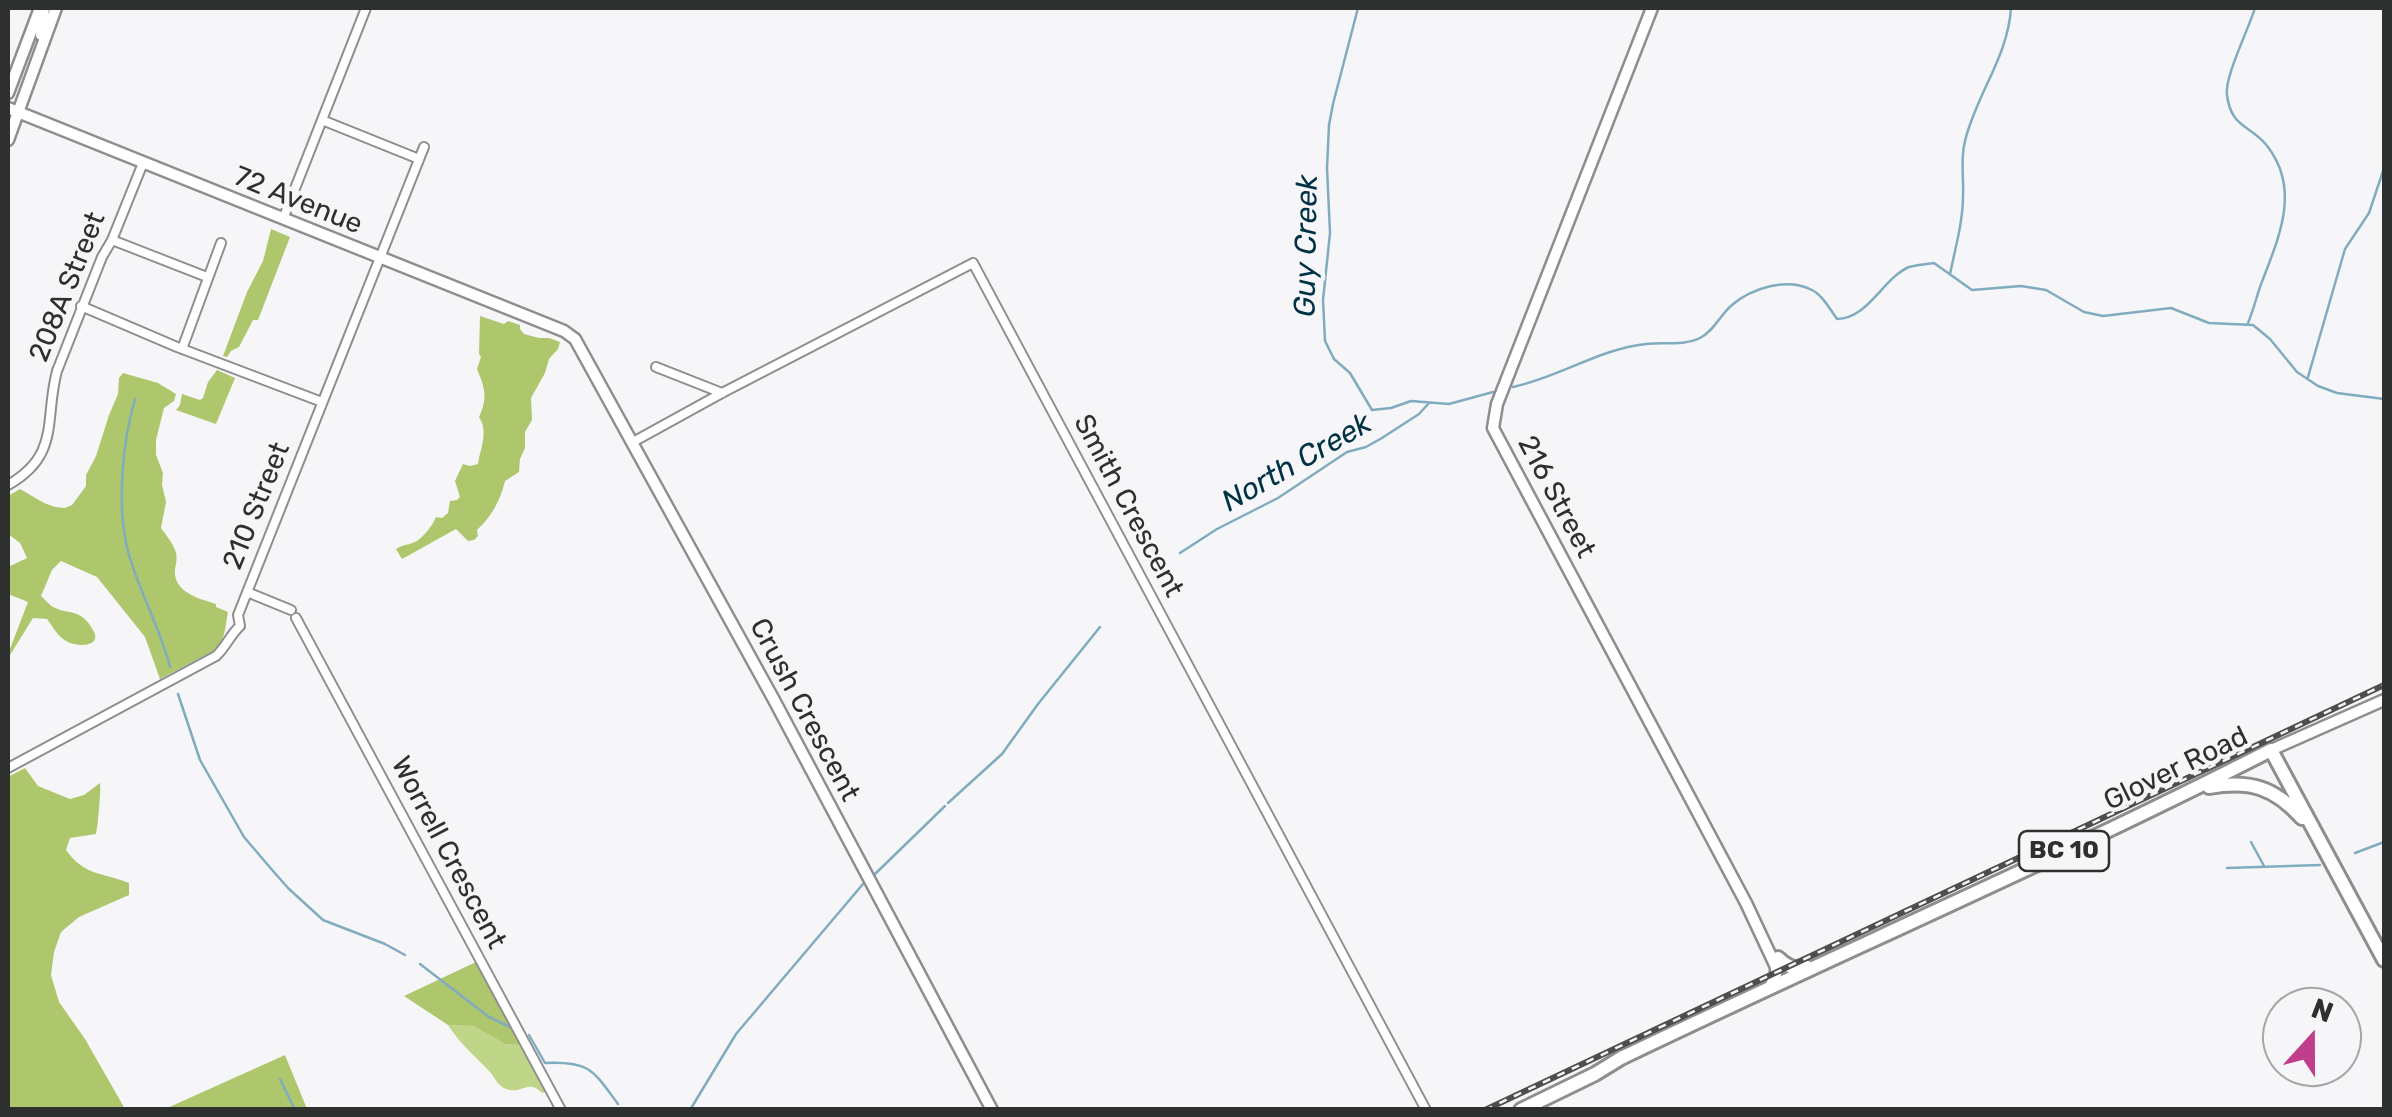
<!DOCTYPE html>
<style>
body{margin:0}
#map{position:relative;width:2392px;height:1117px;overflow:hidden;background:#f6f6f8;font-family:Rubik,sans-serif}
canvas{display:block}
.frame{position:absolute;inset:0;border:10px solid #2e2f2f;pointer-events:none}
.north{position:absolute;left:2262px;top:987px;width:100px;height:100px;box-sizing:border-box;background:#f6f6f8;border:2px solid #a6a6a8;border-radius:50%;rotate:21deg;font-size:28px;font-weight:700;line-height:40px;text-align:center;color:#2e2f2f}
.north::after{content:'';display:block;margin:auto;width:35px;height:45px;background:#bf3f8a;clip-path:polygon(50% 0,100% 100%,50% 72%,0 100%)}
</style>
<div id="map">
<canvas width="2392" height="1117"></canvas>
<div class="frame"></div>
<div class="north">N</div>
</div>
<script>
const c = document.querySelector('canvas').getContext('2d');
c.lineJoin = 'round';
function fillPath(path, color) {
  c.fillStyle = color;
  c.fill(path, 'evenodd');
}
function stroke(path, color, width, dash) {
  c.strokeStyle = color;
  c.lineWidth = width;
  c.lineCap = dash ? 'butt' : 'round';
  c.setLineDash(dash || []);
  c.stroke(path);
}
function label(font, color, halo, rows, align = 'center') {
  c.font = font + ' Rubik,sans-serif';
  c.lineWidth = 9;
  c.setLineDash([]);
  c.textBaseline = 'middle';
  c.strokeStyle = halo;
  c.fillStyle = color;
  for (const [text, x, y, turn = 0] of rows) {
    c.save();
    c.translate(x, y);
    c.rotate((+turn || 0) * Math.PI / 180);
    c.textAlign = isNaN(turn) ? turn : align;
    if (halo) c.strokeText(text, 0, 0);
    c.fillText(text, 0, 0);
    c.restore();
  }
}
const green = new Path2D(`
 M 448,1025 L 473,1026 L 505,1044 L 520,1045 L 546,1092 L 542,1093 C 528,1078 522,1095 506,1089 C 498,1086 495,1078 490,1072 C 474,1055 461,1045 448,1025 Z`);
const forest = new Path2D(`
 M 271,229 L 290,237 L 258,320 L 253,320 L 239,347 L 231,351 L 227,357 L 223,356 L 247,292 L 263,261 Z
 M 480,316 L 504,324 L 508,321 L 520,325 L 520,329 L 524,334 L 539,338 L 549,338 L 560,342 L 558,349 L 549,359 L 545,373 L 531,398 L 532,420 L 525,432 L 525,448 L 520,459 L 519,472 L 505,481 C 500,501 492,516 477,530 L 478,536 L 474,540 L 468,541 L 456,529 L 402,559 L 396,549 C 403,544 410,545 417,541 C 424,536 433,525 436,517 L 442,518 L 448,513 L 450,501 L 457,500 L 460,497 L 455,481 L 463,464 L 470,466 L 478,464 C 480,449 489,432 479,417 C 488,398 485,388 477,369 L 481,357 L 479,354 Z
 M 217,370 L 235,378 L 216,424 L 176,410 L 180,405 L 182,394 L 200,400 L 203,398 L 208,382 Z
 M 123,373 L 158,383 L 176,394 L 174,401 L 164,408 L 156,440 L 156,455 L 163,473 L 162,485 L 166,502 L 161,528 C 166,535 172,542 175,550 C 179,560 174,566 175,575 C 178,594 201,599 216,604 L 216,607 L 228,612 C 225,626 226,639 215,650 L 160,679 L 145,637 L 97,577 L 61,561 L 52,570 L 41,596 C 43,598 50,605 53,607 C 69,615 81,608 93,630 C 103,647 78,647 68,642 C 58,637 53,627 47,619 L 33,618 L 10,655 L 8,654 L 28,602 L 8,594 L 8,567 L 27,558 L 20,543 L 8,534 L 8,496 L 20,489 L 44,503 L 55,507 L 65,508 L 72,505 L 86,486 L 86,475 L 96,456 L 109,415 L 118,394 L 119,378 Z
 M 25,768 L 38,786 L 70,799 L 84,795 L 100,783 C 101,789 98,827 96,834 L 70,838 L 66,850 C 85,876 101,872 129,883 L 129,895 L 79,917 L 61,932 L 54,952 L 51,975 L 59,1002 L 85,1039 L 125,1109 L 8,1109 L 8,777 Z
 M 476,962 L 520,1045 L 505,1044 L 473,1026 L 448,1025 L 404,996 Z
 M 285,1055 L 307,1109 L 165,1109 Z`);
const stream = new Path2D(`
 M 1358,8 L 1333,104 L 1329,125 L 1327,168 L 1330,233 L 1323,300 L 1325,341 L 1334,359 L 1350,373 L 1372,410 L 1391,408 L 1411,401 L 1449,404 L 1493,392
 M 1950,274 C 1955,249 1963,222 1963,196 C 1964,177 1960,160 1965,141 C 1976,95 2008,57 2011,8
 M 2248,323 C 2253,311 2256,299 2260,287 C 2277,241 2302,192 2268,147 C 2252,125 2231,129 2227,95 C 2224,78 2249,28 2255,8
 M 2308,377 L 2345,249 L 2369,213 L 2384,168
 M 1513,387 C 1560,377 1599,349 1646,344 C 1663,342 1684,346 1700,338 C 1714,331 1720,315 1732,305 C 1752,288 1787,277 1812,290 C 1822,295 1830,309 1837,319 C 1868,319 1883,278 1909,267 C 1916,265 1926,264 1934,263 L 1972,290 L 2021,286 L 2046,290 L 2084,312 L 2103,316 L 2171,308 L 2209,323 L 2253,325 L 2270,339 L 2297,372 L 2318,386 L 2337,393 L 2384,399
 M 135,399 C 122,444 116,509 129,555 C 140,593 160,628 170,667
 M 1180,553 L 1217,529 L 1278,498 L 1347,452 L 1366,447 L 1382,438 L 1419,414 L 1429,403
 M 178,694 L 200,760 L 244,837 L 273,871 L 288,888 L 323,920 L 385,944 L 405,955
 M 948,803 L 1002,754 L 1038,704 L 1100,627
 M 2251,842 L 2264,866
 M 2355,853 L 2384,842
 M 2227,868 L 2320,865
 M 874,875 L 945,806
 M 420,964 L 489,1017 L 510,1027
 M 529,1035 L 545,1063 C 590,1061 593,1070 618,1104
 M 280,1079 L 295,1110
 M 690,1110 L 736,1034 L 863,884`);
const street = new Path2D(`
 M 322,120 L 419,159
 M 283,219 L 366,8
 M 112,240 L 207,277
 M 81,306 L 177,347 L 322,402
 M 182,349 L 221,243
 M 656,367 L 722,393
 M 633,442 L 722,393 L 973,263 L 1426,1110
 M 8,485 C 61,455 44,419 57,371 L 102,257 L 112,240 L 143,163
 M 247,592 L 291,610
 M 296,618 L 561,1110
 M 8,768 L 216,656 C 226,647 230,635 240,626 L 238,615 L 424,147`);
const secondary = new Path2D(`
 M 1652,8 L 1497,404 L 1493,428 L 1746,903 L 1776,967 L 1776,974 L 1770,987
 M 41,35 L 44,8
 M 8,93 L 40,8
 M 8,108 L 564,331 L 575,339 L 774,700 L 992,1110
 M 8,140 L 56,8
 M 2271,750 L 2384,700`);
const highway = new Path2D(`
 M 2209,787 C 2250,780 2274,787 2302,818
 M 1778,958 C 1786,966 1796,971 1807,967
 M 1521,1110 L 1595,1074 L 1621,1058 C 1837,954 2058,859 2271,750 L 2384,960`);
const rail = new Path2D(`
 M 1485,1110 L 2384,685`);
const shields = [
 [2064,851,90]
];
const shieldNames = [
 ["BC 10",2064,851]
];
const streetNames = [
 ["72 Avenue",298,201,22],
 ["208A Street",68,287,-68],
 ["216 Street",1556,497,62],
 ["210 Street",257,506,-68],
 ["Smith Crescent",1128,506,62],
 ["Crush Crescent",804,710,62],
 ["Glover Road",2176,769,-26],
 ["Worrell Crescent",448,853,62]
];
const waterNames = [
 ["Guy Creek",1307,246,-89],
 ["North Creek",1297,463,-30]
];
fillPath(green, '#bfd689');
fillPath(forest, '#aec76c');
stroke(stream, '#81abbf', 2.5);
stroke(street, '#8e8e90', 12);
stroke(secondary, '#8e8e90', 15);
stroke(highway, '#8e8e90', 18);
stroke(street, '#fff', 8);
stroke(secondary, '#fff', 10);
stroke(highway, '#fff', 12);
stroke(rail, '#4d4e4e', 6);
stroke(rail, '#f6f6f8', 2.5, [8]);
for (const [x, y, w] of shields) {
  const box = new Path2D();
  box.roundRect(x - w / 2, y - 20, w, 40, 8);
  c.fillStyle = '#f6f6f8';
  c.fill(box);
  stroke(box, '#2e2f2f', 2.5);
}
label('bold 25px', '#2e2f2f', null, shieldNames);
label('28px', '#2e2f2f', '#f6f6f8', streetNames);
label('italic 30px', '#003245', '#f6f6f8', waterNames);
</script>
